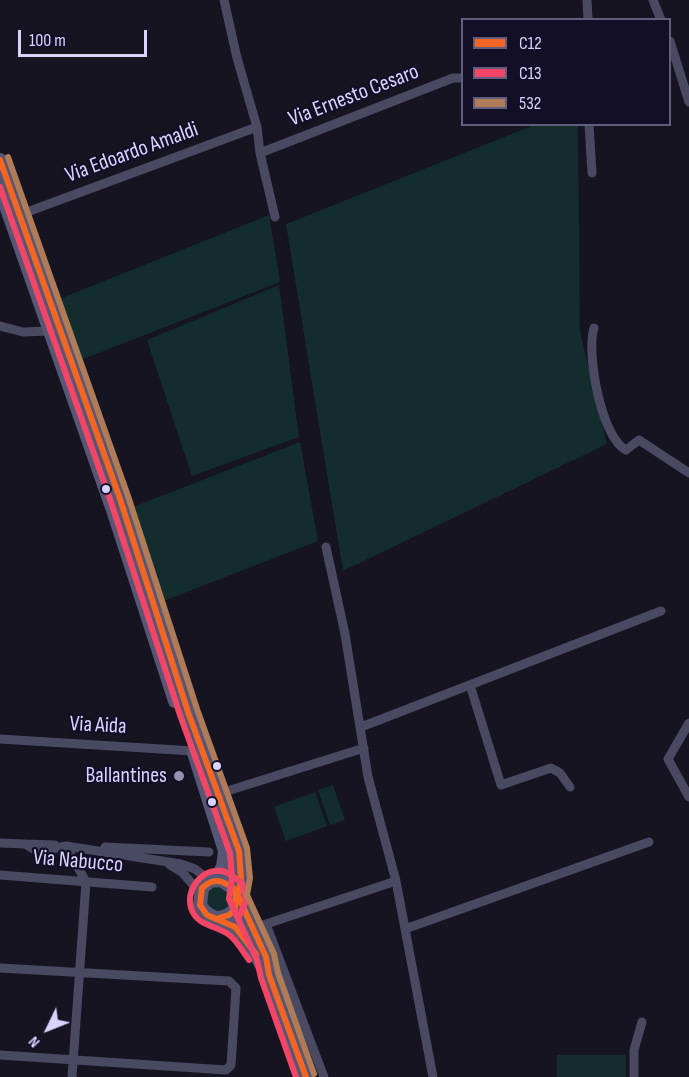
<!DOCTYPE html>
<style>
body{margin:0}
#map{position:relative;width:689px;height:1077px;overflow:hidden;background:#161421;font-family:"Sofia Sans Condensed",sans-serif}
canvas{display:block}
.legend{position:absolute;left:461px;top:18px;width:210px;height:108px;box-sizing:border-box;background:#130f26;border:2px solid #625e7d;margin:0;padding:8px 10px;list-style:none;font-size:18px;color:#d9d4ff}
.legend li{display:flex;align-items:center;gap:12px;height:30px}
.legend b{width:30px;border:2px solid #625e7d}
.north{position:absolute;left:18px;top:999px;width:60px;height:60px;-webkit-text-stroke:4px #130f26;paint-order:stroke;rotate:227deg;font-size:16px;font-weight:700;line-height:24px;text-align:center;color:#d9d4ff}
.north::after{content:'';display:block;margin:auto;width:21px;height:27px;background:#d9d4ff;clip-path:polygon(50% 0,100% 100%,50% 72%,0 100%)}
.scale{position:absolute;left:18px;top:30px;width:129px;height:27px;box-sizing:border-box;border:3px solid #d9d4ff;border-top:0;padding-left:8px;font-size:18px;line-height:21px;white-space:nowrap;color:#d9d4ff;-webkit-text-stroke:4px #130f26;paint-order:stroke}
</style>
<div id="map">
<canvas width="689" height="1077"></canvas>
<ul class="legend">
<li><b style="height:8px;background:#f26522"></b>C12</li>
<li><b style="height:8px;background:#f34667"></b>C13</li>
<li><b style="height:8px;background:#b07c57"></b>532</li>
</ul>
<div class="north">N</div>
<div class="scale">100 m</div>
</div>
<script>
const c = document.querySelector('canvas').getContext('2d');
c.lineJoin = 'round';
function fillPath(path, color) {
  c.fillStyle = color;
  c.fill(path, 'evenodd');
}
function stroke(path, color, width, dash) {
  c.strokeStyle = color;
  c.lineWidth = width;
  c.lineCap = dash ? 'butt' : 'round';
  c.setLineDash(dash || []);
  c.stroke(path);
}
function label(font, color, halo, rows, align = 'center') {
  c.font = font + ' "Sofia Sans Condensed",sans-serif';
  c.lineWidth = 4.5;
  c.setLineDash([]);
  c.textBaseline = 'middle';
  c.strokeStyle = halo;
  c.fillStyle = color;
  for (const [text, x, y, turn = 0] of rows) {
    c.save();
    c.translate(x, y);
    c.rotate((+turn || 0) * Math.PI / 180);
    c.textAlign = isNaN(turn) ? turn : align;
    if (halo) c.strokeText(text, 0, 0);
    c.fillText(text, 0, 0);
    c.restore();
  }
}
const green = new Path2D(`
 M 534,125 L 578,125 L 580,332 L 607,444 L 343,571 L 286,224 Z
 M 269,215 L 280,282 L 81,360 L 59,299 Z
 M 279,285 L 299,437 L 192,476 L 147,340 Z
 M 300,442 L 318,541 L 161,602 L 133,507 Z
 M 333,785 L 345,820 L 330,825 L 318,790 Z
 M 315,792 L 327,826 L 286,841 L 274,807 Z
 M206 899a12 12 0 1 1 24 0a12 12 0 1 1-24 0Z
 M 557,1055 L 626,1055 L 626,1077 L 557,1077 Z`);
const street = new Path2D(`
 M 224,0 L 237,58 L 257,127 L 260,153 L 275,217
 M 587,0 L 588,20
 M 653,0 L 661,20
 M 670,41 L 689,102
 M 589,124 L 592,173
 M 260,153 L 453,78 L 462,78
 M 19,215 L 257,127
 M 0,326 L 23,332 L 49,331
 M 594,328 C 586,353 601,437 626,450 L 639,440 L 689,473
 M 470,685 L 501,785 L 551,768 L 560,773 L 570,787
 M 689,723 L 668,759 L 689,797
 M 361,727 L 661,611
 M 0,739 L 193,751
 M 218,794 L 364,748
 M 0,843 L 25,844 L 38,852 L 66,846 L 181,864 L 195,869 L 210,881
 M 25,844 L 55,845
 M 66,846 L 86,882 L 72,1077
 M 105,847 L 209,852
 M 170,865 L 182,872 L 200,893
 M 0,875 L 152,887
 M 396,881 L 433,1077
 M 266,924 L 324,1077
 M 254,928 L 396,881 L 368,777 L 345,634 L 326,547
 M 405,929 L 649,842
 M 0,968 L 229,981 L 236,988 L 231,1065 L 226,1070 L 0,1055
 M 634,1077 L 634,1050 L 642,1022`);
const secondary = new Path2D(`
 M 0,160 L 120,499 L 188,712 L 239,851 L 241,878 L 238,896 L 266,957 L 269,975 L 306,1077
 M 0,189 L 114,513 L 175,701
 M 194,753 L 225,851 L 223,867 L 215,880
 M 219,918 C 234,916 240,905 236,890 L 221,880 L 210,881 L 202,888 L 200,905 C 208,920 224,918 236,928 C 248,938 254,951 261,964`);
const bus1 = new Path2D(`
 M 0,160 L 120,499 L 188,712 L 239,851 L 241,878 L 238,896 L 266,957 L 269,975 L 306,1077
 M 219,918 L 229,915 L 235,909 L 236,890 C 223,881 215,876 202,888 L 200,905 L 207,915 L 235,927 L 256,954`);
const bus2 = new Path2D(`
 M 0,187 L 111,502 L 180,715 L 230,853 L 232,878 L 229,899 L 257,960 L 261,978 L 296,1077
 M 238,919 L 246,901 L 242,883 C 236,879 229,872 222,871 C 202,868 186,889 191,908 C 197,926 215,925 228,934 C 236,939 243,952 249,960`);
const bus3 = new Path2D(`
 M 8,157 L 128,496 L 197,709 L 247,848 L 250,878 L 247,895 L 274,954 L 278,973 L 314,1074`);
const markers = [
 [106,489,5,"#d9d4ff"],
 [217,766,5,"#d9d4ff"],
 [179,776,6,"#9591b1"],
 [212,802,5,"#d9d4ff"]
];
const streetNames = [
 ["Via Ernesto Cesaro",354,96,-21],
 ["Via Edoardo Amaldi",132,153,-20],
 ["Via Aida",98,726,3],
 ["Via Nabucco",78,862,5]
];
const poiNames = [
 ["Ballantines",167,776]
];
fillPath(green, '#132c2d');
stroke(street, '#4a4962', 9);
stroke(secondary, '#575674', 14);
stroke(bus1, '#f26522', 6);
stroke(bus2, '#f34667', 6);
stroke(bus3, '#b07c57', 6);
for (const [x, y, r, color] of markers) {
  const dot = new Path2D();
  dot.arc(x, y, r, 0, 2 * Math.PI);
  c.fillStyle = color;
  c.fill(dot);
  stroke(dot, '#130f26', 2);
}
label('22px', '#d9d4ff', '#130f26', streetNames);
label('22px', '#d9d4ff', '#130f26', poiNames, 'right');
</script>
